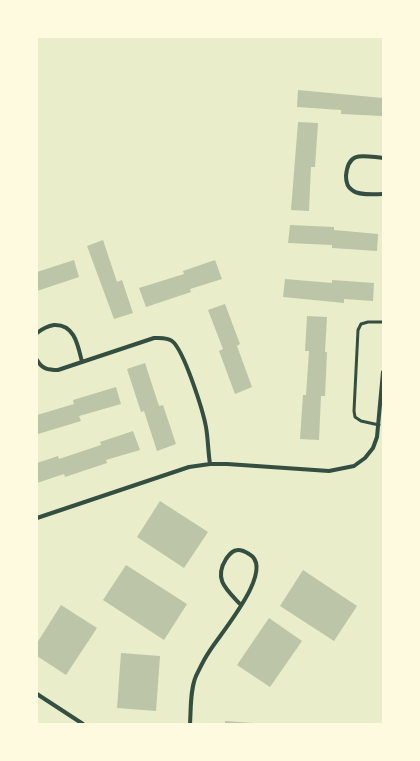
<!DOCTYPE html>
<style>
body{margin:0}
#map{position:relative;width:420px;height:761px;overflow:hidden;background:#e9edc9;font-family:"Space Grotesk",sans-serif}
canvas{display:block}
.frame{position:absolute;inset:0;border:38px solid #fefae0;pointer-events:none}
</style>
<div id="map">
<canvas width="420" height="761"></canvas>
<div class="frame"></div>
</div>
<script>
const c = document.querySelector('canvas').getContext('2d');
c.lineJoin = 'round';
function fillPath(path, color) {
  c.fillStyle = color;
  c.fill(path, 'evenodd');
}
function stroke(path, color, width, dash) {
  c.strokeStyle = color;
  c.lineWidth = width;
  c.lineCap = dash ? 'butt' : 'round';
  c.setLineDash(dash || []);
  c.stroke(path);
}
const building = new Path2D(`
 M 298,90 L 383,98 L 383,116 L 341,114 L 341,110 L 297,107 Z
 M 298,122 L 318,123 L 315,167 L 311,167 L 309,211 L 291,210 Z
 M 290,225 L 334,227 L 334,230 L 378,234 L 377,251 L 332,248 L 332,245 L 288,243 Z
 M 103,240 L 117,282 L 122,280 L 133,313 L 114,319 L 87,246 Z
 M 74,260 L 79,277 L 37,291 L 37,272 Z
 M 215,260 L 222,279 L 190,289 L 191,292 L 146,307 L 139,288 L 184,274 L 183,271 Z
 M 285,279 L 332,283 L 332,280 L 374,283 L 373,301 L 344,299 L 344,303 L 283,297 Z
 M 225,304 L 240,344 L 237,346 L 252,387 L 235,394 L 219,351 L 223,349 L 208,310 Z
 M 307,316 L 327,317 L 325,352 L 327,352 L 325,396 L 321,396 L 319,440 L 300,439 L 303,395 L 306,395 L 309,351 L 305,351 Z
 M 145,363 L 159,406 L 163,405 L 176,444 L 157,451 L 144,411 L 141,412 L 127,369 Z
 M 116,387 L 121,404 L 79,416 L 81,421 L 38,434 L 37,415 L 74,404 L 73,400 Z
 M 133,431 L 140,450 L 106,460 L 107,463 L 65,477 L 64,474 L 37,483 L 37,463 L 58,456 L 59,459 L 101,445 L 100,442 Z
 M 160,501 L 208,532 L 184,568 L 137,537 Z
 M 126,565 L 187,604 L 164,640 L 103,600 Z
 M 303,570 L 357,606 L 334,641 L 280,606 Z
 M 61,605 L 97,628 L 66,675 L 37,656 L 37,643 Z
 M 269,618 L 302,641 L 270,687 L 237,665 Z
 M 121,653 L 160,656 L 156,711 L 117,708 Z
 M 225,721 L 254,723 L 254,724 L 225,724 Z`);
const service = new Path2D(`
 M 379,425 L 361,421 L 355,417 L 354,411 L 358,330 L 361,324 L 368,322 L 383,322`);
const minor = new Path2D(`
 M 383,158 C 363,156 348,150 346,176 C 346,181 347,187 352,190 C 359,196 374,194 383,194
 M 37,333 C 42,329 48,326 54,325 C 75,324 78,346 82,362
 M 37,360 C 42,369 48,370 58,370 L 154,338 C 160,338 167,337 172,341 C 184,350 203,411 206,427 C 208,438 208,451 210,464
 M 37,518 L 189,467 L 210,464 L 227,464 L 329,471 L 354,466 L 365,458 L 373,448 L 377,437 L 383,372
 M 37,694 L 83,724
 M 190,724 C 191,709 190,690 196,676 C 200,668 204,659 209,652 C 219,635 277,569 249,554 C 246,552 241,550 238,550 C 232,550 229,555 226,559 C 213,580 227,590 241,605`);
fillPath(building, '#bcc5a7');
stroke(service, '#344e41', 3);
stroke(minor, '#344e41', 4);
</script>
